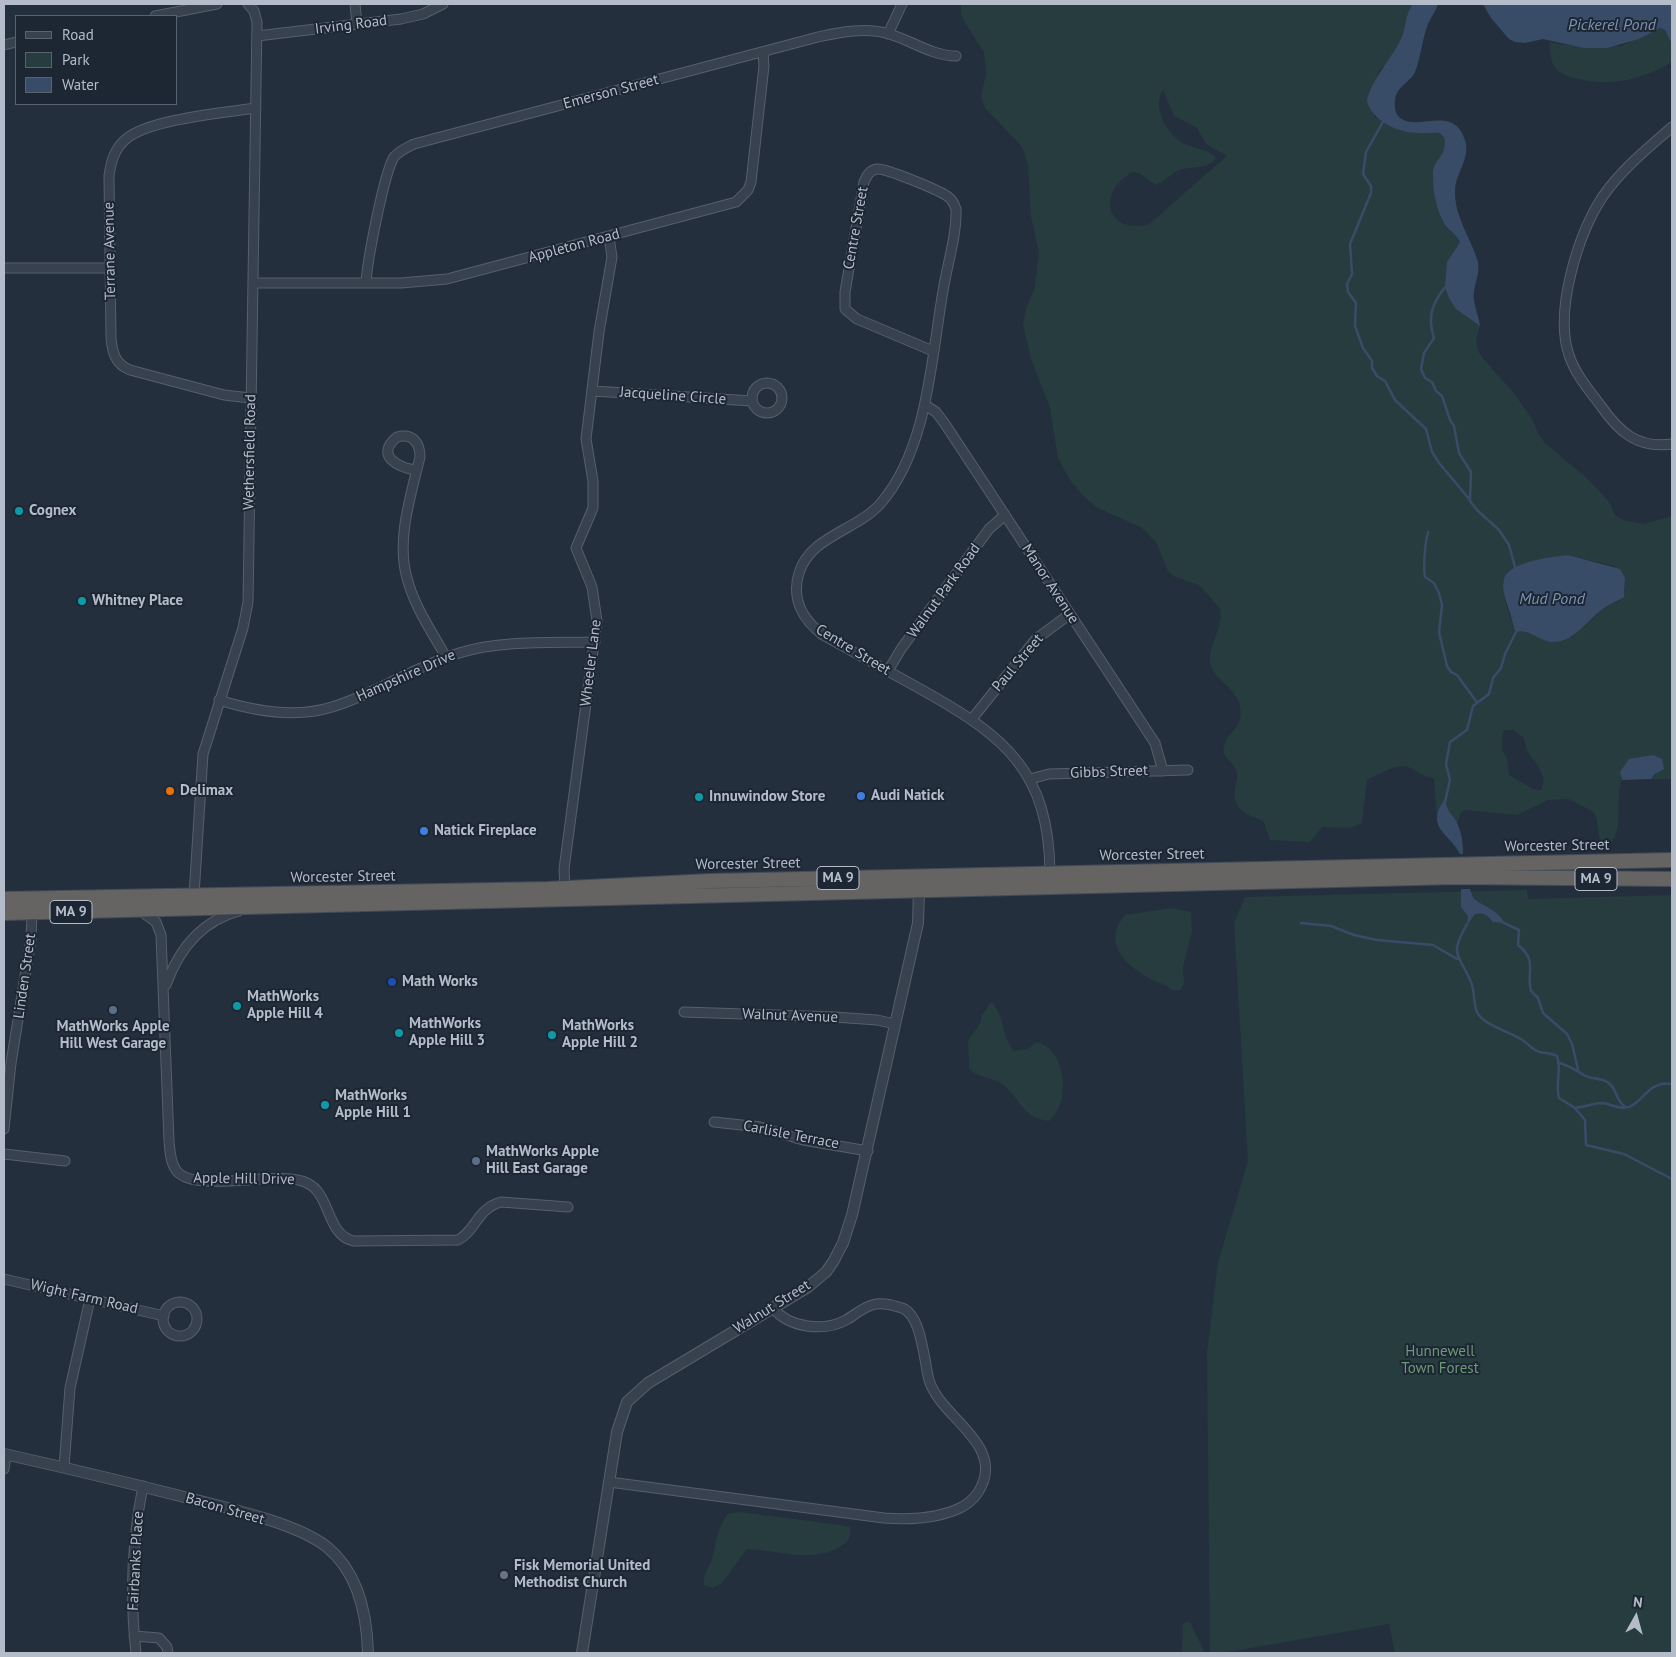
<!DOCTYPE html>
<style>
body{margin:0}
#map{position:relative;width:1676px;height:1657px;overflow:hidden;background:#242f3e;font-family:"PT Sans",sans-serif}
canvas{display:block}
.frame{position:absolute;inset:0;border:5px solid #b4bcc9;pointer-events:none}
.legend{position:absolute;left:15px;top:15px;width:162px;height:90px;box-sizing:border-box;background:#1d2633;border:1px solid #59626f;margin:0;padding:6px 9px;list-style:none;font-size:15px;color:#b4bcc9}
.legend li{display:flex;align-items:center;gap:10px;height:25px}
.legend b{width:25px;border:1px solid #59626f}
.north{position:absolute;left:1611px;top:1592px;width:50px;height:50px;-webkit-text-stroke:4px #1d2633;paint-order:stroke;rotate:7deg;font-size:14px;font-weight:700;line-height:20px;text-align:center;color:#b4bcc9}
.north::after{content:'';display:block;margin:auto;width:18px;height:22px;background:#b4bcc9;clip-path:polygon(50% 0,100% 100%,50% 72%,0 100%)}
</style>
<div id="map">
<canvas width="1676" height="1657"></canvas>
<div class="frame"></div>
<ul class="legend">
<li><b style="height:6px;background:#38414e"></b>Road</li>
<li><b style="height:14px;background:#263c3f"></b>Park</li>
<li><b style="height:14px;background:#394c67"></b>Water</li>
</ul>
<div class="north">N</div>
</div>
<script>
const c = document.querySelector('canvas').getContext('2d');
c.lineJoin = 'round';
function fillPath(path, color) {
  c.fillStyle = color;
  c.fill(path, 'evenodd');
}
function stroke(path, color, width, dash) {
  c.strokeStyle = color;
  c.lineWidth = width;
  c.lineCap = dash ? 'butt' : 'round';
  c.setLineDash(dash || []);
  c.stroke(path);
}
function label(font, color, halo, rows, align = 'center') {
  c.font = font + ' "PT Sans",sans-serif';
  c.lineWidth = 4;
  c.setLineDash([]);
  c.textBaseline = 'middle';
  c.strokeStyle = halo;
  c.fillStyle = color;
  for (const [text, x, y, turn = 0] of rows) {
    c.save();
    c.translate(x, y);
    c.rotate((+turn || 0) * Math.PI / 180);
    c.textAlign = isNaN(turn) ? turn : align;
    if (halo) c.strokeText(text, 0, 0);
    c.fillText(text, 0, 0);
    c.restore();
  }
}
const green = new Path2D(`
 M 961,4 L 1413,4 L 1409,10 L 1402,38 L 1388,62 L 1380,69 L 1374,87 L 1374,117 L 1402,130 L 1439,133 L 1444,137 C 1448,156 1434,158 1433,172 C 1432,188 1436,212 1445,225 C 1451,232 1456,234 1460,242 L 1447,262 L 1447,274 L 1456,309 L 1480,326 L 1476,339 L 1478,351 L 1485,361 L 1513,392 L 1533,420 L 1537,431 L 1544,442 L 1590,481 L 1609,502 L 1615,515 L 1623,520 L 1644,524 L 1672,516 L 1672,779 L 1651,779 L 1659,771 L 1620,777 L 1622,780 C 1614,799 1625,827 1610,844 L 1605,845 L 1600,841 L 1596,816 L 1592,811 L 1569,799 L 1548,800 L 1517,815 L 1466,810 L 1461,812 L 1457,824 L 1448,813 L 1445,800 L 1437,818 L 1434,778 C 1424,778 1417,770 1408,767 C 1398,763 1376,775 1367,780 L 1362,823 L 1349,828 L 1322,827 L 1310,842 L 1270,840 L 1264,822 C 1257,817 1247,816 1241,810 C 1227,795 1241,782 1236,770 C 1233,760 1219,757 1225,744 C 1230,730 1244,727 1240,707 C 1237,686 1211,681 1210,660 C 1210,641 1224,627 1220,608 L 1199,585 L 1173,576 L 1168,571 L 1156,542 L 1142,528 L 1096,507 L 1086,498 L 1072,483 L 1058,458 L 1050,408 L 1031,359 L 1023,324 L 1026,309 L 1035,287 L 1039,253 L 1031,216 L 1028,166 L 1024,151 L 1019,143 L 985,108 L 981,97 L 986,74 L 984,52 L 965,23 L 961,14 ZM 1163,90 L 1174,116 L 1197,128 L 1206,144 L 1227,156 L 1148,225 C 1102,233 1099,189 1133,172 L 1141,174 L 1155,185 C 1166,182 1172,171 1183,169 C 1194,167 1210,168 1216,158 C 1209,148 1191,149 1181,142 C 1166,132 1152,107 1163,90 ZM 1568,555 L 1614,566 L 1625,578 L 1625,592 L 1618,602 L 1606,606 L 1585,626 L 1556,642 L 1530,634 L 1513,626 L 1505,600 L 1504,579 L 1515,567 L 1533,561 ZM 1507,730 L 1513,730 L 1523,737 C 1526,742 1525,748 1528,752 C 1535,762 1549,777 1541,790 L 1533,789 L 1509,775 L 1507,758 L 1502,750 L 1503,731 Z
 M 1660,28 C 1673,34 1672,49 1672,62 C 1643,79 1613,87 1579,79 C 1571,77 1561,75 1555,68 C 1550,61 1551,50 1549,42 L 1564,45 L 1621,46 Z
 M 1527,890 L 1528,899 L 1672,895 L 1672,1653 L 1395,1653 L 1389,1624 L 1222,1653 L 1210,1653 L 1207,1352 L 1218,1263 L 1248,1161 L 1234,923 L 1245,897 Z
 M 1172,908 L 1191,912 L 1192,931 L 1183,967 L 1184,984 L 1180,990 L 1172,990 C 1166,984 1162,984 1155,981 C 1128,968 1100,944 1125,915 Z
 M 991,1002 C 1005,1014 1001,1037 1014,1051 L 1028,1049 L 1036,1042 C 1066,1047 1072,1103 1049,1121 C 1024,1118 1022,1103 1007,1088 C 997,1077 980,1079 969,1069 L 968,1040 L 980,1024 L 982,1015 Z
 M 740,1512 L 840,1525 L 850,1527 C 851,1538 849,1541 841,1546 C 812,1564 779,1550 747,1549 L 722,1583 L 713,1588 L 704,1585 C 703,1574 708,1570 712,1559 C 717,1542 716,1529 728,1514 Z
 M 1190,1622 L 1203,1649 L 1204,1653 L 1182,1653 L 1183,1623 Z`);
const water = new Path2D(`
 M 1438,4 C 1436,11 1431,17 1428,24 C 1422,39 1421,57 1415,72 C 1411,81 1399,86 1396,95 C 1394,102 1394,112 1399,117 C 1417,133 1453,103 1465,140 C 1471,159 1455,173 1455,191 C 1454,215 1470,237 1477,259 C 1482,273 1472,286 1474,300 C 1475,309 1479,317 1480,326 L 1456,309 L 1449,298 L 1445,287 L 1447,262 L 1460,242 C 1456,234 1451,232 1445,225 C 1436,211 1432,188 1433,172 C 1434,158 1448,156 1444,137 L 1439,133 C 1432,132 1426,134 1419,133 C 1398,133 1372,121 1367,101 C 1371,80 1392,58 1401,39 C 1406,28 1405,15 1412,5 Z
 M 1483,4 L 1672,4 L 1672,44 L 1665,30 L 1660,28 L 1639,39 L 1607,48 L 1584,48 L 1543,39 L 1525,43 L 1515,42 L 1509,39 L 1491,18 Z
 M 1568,555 L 1620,569 L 1625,578 L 1624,597 C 1618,601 1612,603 1607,606 C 1589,617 1575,643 1552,642 C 1539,641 1528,628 1516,632 C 1513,626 1512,620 1510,613 C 1507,603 1501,590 1504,579 C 1509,561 1553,557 1568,555 Z
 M 1653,755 L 1662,759 L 1664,769 L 1655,774 L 1651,779 L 1622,780 L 1620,772 L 1629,759 Z
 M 1445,799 C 1447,813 1452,813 1457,823 C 1462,833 1463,844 1463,854 L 1460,854 C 1450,833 1424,828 1445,799 Z
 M 1461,889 L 1470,889 L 1473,898 C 1482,906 1499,910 1504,923 L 1493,922 C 1488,915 1484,912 1475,914 L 1467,925 L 1468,916 L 1461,907 Z`);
const stream = new Path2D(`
 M 1384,120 L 1366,152 L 1363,174 L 1371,186 L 1371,193 L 1350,244 L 1352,274 L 1347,284 L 1348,292 L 1356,303 L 1355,326 L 1363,348 L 1372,361 L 1372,368 L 1377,376 L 1385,381 L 1395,400 L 1426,429 L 1432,452 L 1439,463 L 1470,500
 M 1446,286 C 1432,303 1427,317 1434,338 L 1424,353 L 1421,369 L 1425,378 L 1432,382 L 1436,391 L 1442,396 L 1450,420 L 1454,426 L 1459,453 L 1471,472 L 1470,501 L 1477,510 L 1499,530 L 1509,545 L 1515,567
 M 1428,532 C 1425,544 1423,566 1425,577 L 1434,583 L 1439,593 L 1442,605 L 1439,632 L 1447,666 L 1451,672 L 1457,675 L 1476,701
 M 1445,802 L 1450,780 L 1446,764 L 1450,742 L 1467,730 L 1473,706 L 1489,694 L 1493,678 L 1501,668 L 1505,654 L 1516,632
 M 1502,922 L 1519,930 L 1518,945 C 1538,961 1526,970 1531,991 L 1538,998 L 1543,1013 L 1567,1034 L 1572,1044 L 1578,1069
 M 1301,923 L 1331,926 L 1354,935 L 1377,940 L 1433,945 L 1457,959
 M 1467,924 C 1449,956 1458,952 1471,982 C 1475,991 1473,1003 1477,1012 C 1482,1024 1509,1032 1519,1038 C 1525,1041 1529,1046 1535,1050 C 1541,1054 1550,1052 1557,1056 C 1562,1070 1555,1084 1559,1098 L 1575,1108 C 1584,1107 1594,1103 1602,1103 C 1613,1104 1622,1112 1633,1105 C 1647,1096 1650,1081 1672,1084
 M 1560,1063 C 1572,1067 1574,1069 1584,1075 C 1592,1080 1603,1077 1610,1084 C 1617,1091 1616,1100 1625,1107
 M 1575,1108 L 1585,1120 L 1586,1145 L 1624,1154 L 1672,1179`);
const minor = new Path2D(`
 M 355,4 L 357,24
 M 155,16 L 217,4
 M 888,34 L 902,4
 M 257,36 L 401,19 L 423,14 L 443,4
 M 4,45 L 16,42
 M 1672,127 C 1648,148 1622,169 1603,196 C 1578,234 1554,311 1569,355 C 1575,374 1589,390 1601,406 C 1619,432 1638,449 1672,444
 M 4,268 L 110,268
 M 253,283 L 401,283 L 447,279 L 736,202 L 748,190 L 751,182 L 764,66 L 763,52
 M 366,283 C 367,262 384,173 394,157 C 399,151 406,148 414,144 L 818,37 C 841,32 866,27 889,34 C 911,40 932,56 956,56
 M 933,351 L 857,319 L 845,309 L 845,292 L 864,182 C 867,175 870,170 877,169 C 886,168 938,190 947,196 C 952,199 954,203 956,209 C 957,235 947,265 943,291 C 931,360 928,448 881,503 C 858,530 810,536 799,573 C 791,599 803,620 823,635 C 857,654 890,672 924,691 C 1006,737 1049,772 1050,873
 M752 398a15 15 0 1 1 30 0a15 15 0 1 1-30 0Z
 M 593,391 L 752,401
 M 250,398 L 224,395 L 130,370 C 115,364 112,352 111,337 L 109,176 C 111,162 114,149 126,139 C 150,119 223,113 256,108
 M 925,405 L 936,412 L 945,424 L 1155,743 L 1163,771
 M 417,470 C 399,468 374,456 397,437 C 412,433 420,442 420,457 C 411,495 396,540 407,578 C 414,606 432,632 446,657
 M 888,671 L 901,649 L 989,529 L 1005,515
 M 219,700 C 254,711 297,718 332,707 C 376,694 415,666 459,653 C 502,640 550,643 595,642
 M 972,719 L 1036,639 L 1070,614
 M 1030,779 L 1049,774 L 1188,770
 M 565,888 L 564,869 L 597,621 L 592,587 L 576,548 L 593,508 L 593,481 L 586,439 L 599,332 L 612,257 L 609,237
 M 194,895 L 203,754 L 243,628 L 248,602 L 257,22 L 254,11 L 248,4
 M 141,911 L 156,922 L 161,935 L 169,1141 C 170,1150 170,1162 176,1170 C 193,1195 280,1169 307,1183 C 331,1194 326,1234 353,1241 L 458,1240 C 477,1230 476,1209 501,1202 L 568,1207
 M 166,985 C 179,949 201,921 239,911
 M 684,1012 L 834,1017 L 877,1020 L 895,1024
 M 714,1122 L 760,1127 L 803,1140 L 868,1151
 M 4,1129 L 11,1063 L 31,939 L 32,913
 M 4,1154 L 65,1161
 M 4,1279 L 164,1316
 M163 1319a17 17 0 1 1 34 0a17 17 0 1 1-34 0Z
 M 64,1467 L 70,1388 L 90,1299
 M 4,1469 L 6,1455
 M 609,1482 L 884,1518 C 910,1520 938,1519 962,1507 C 971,1502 978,1495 982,1485 C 1001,1442 940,1417 929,1380 C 924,1362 922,1315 902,1308 C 892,1305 882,1302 872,1305 C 862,1308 855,1315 846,1320 C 824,1332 789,1328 773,1308
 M 134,1636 L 159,1638 L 167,1647 L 168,1653
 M 136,1653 C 130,1599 132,1540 143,1486`);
const tertiary = new Path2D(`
 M 4,1454 C 67,1468 129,1483 192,1499 C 231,1509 296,1523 327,1547 C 359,1573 367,1615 368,1653
 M 582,1653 L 617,1432 L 627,1402 L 648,1383 L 808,1287 L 826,1272 L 833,1262 L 843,1243 L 852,1215 L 918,923 L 919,890`);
const trunk = new Path2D(`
 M 4,899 L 548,889 L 711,881 L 1672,860
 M 4,913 L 1456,877 L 1672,879`);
const markers = [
 [19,511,5,"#0f9aa8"],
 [82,601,5,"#0f9aa8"],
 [170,791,5,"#e8710a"],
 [861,796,5,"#3f7fe0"],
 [699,797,5,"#0f9aa8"],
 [424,831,5,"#3f7fe0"],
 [392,982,5,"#1a4fb4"],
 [237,1006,5,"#0f9aa8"],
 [113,1010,5,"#5c6f8a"],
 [399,1033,5,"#0f9aa8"],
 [552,1035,5,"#0f9aa8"],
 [325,1105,5,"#0f9aa8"],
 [476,1161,5,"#5c6f8a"],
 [504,1575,5,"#6b7280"]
];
const shields = [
 [838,878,42],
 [1596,879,42],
 [71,912,42]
];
const shieldNames = [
 ["MA 9",838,878],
 ["MA 9",1596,879],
 ["MA 9",71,912]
];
const streetNames = [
 ["Irving Road",351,25,-7],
 ["Emerson Street",611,92,-15],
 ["Centre Street",856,228,-80],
 ["Appleton Road",574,246,-15],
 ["Terrane Avenue",110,251,-91],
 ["Jacqueline Circle",673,396,4],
 ["Wethersfield Road",250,452,-89],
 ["Manor Avenue",1050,584,57],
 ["Walnut Park Road",944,591,-54],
 ["Centre Street",853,650,31],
 ["Wheeler Lane",591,663,-83],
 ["Paul Street",1018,663,-50],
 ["Hampshire Drive",406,676,-24],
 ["Gibbs Street",1109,772,-2],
 ["Worcester Street",1557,846,-1],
 ["Worcester Street",1152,855,-1],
 ["Worcester Street",748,864,-1],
 ["Worcester Street",343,877,-1],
 ["Linden Street",25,976,-82],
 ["Walnut Avenue",790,1016,2],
 ["Carlisle Terrace",791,1135,11],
 ["Apple Hill Drive",244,1179,1],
 ["Wight Farm Road",84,1297,13],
 ["Walnut Street",772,1307,-32],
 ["Bacon Street",225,1509,16],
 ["Fairbanks Place",136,1561,-87]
];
const poiNames = [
 ["Cognex",29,511],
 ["Whitney Place",92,601],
 ["Delimax",180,791],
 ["Audi Natick",871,796],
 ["Innuwindow Store",709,797],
 ["Natick Fireplace",434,831],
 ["Math Works",402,982],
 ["MathWorks",247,997],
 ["Apple Hill 4",247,1014],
 ["MathWorks",409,1024],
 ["Apple Hill 3",409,1041],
 ["MathWorks",562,1026],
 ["Apple Hill 2",562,1043],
 ["MathWorks Apple",113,1027,"center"],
 ["Hill West Garage",113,1044,"center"],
 ["MathWorks",335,1096],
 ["Apple Hill 1",335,1113],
 ["MathWorks Apple",486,1152],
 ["Hill East Garage",486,1169],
 ["Fisk Memorial United",514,1566],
 ["Methodist Church",514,1583]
];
const parkNames = [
 ["Hunnewell",1440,1352],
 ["Town Forest",1440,1369]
];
const waterNames = [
 ["Pickerel Pond",1612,25],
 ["Mud Pond",1552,599]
];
fillPath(green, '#263c3f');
fillPath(water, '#394c67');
stroke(stream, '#394c67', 2.5);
stroke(minor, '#565f6c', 11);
stroke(tertiary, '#565f6c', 12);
stroke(trunk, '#434c59', 16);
stroke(minor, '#38414e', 9);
stroke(tertiary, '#38414e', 10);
stroke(trunk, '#656462', 14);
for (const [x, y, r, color] of markers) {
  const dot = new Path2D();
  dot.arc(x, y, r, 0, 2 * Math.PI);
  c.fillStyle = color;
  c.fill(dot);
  stroke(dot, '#1d2633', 2);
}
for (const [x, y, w] of shields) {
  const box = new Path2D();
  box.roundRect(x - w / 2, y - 11.5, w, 23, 4);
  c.fillStyle = '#1d2633';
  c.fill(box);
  stroke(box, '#b4bcc9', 1);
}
label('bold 14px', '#b4bcc9', null, shieldNames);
label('15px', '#b4bcc9', '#1d2633', streetNames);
label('bold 15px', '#b4bcc9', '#1d2633', poiNames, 'left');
label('15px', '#6b9a76', '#1d2633', parkNames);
label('italic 16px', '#7c92b1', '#1d2633', waterNames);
</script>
